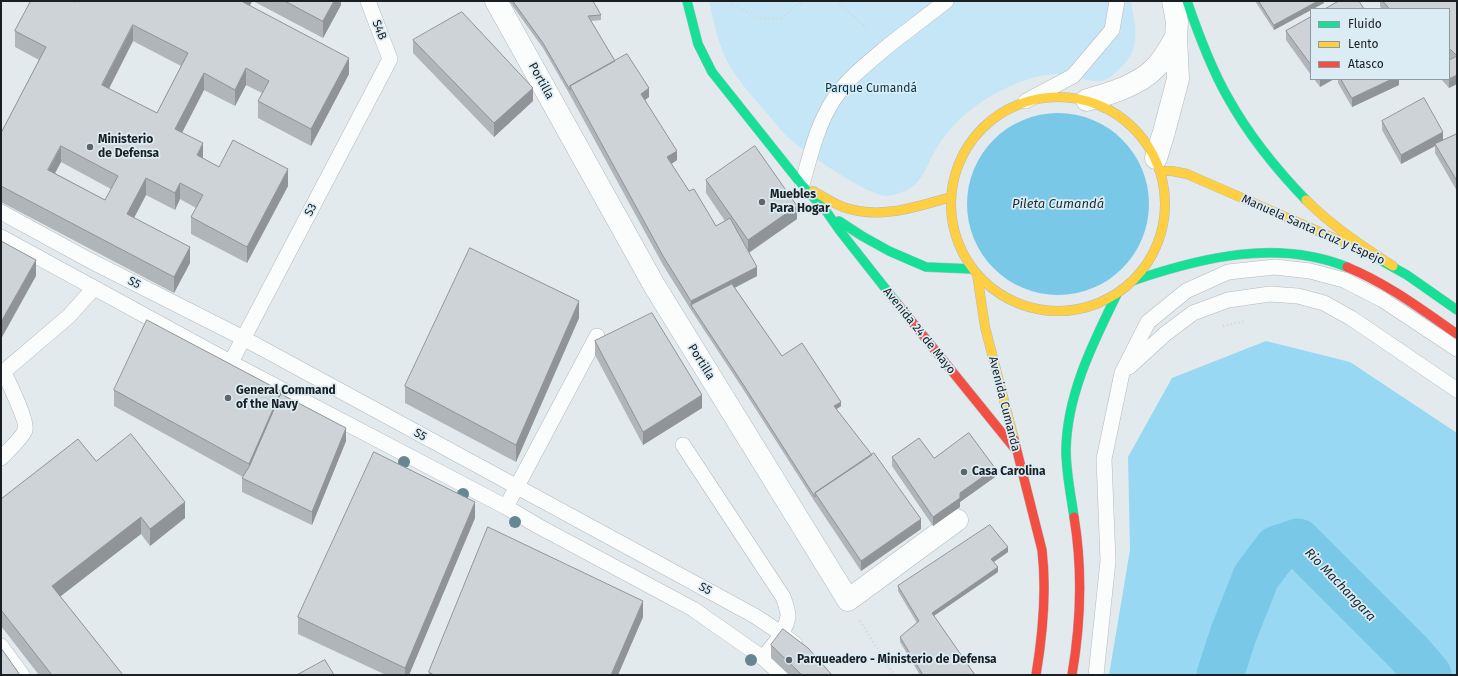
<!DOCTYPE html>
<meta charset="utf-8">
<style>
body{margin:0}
#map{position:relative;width:1458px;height:676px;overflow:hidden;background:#e2eaee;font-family:"Fira Sans",sans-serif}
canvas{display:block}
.frame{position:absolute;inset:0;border:2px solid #191f22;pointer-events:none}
.legend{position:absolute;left:1310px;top:8px;width:140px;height:72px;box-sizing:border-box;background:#dcecf4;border:1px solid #8e9aa0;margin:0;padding:5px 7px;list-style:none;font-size:12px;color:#191f22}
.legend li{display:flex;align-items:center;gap:8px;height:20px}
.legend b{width:20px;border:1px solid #8e9aa0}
</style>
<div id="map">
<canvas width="1458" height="676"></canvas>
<div class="frame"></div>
<ul class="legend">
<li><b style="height:5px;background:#16e098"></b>Fluido</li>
<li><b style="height:5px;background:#ffcf43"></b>Lento</li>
<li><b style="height:5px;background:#f24e42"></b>Atasco</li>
</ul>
</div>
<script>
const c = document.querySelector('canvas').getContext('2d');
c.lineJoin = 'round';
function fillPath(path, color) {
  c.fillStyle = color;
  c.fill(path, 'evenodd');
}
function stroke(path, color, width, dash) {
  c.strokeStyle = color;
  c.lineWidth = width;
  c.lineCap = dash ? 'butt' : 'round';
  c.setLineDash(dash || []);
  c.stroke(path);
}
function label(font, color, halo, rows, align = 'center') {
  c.font = font + ' "Fira Sans",sans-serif';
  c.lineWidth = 3.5;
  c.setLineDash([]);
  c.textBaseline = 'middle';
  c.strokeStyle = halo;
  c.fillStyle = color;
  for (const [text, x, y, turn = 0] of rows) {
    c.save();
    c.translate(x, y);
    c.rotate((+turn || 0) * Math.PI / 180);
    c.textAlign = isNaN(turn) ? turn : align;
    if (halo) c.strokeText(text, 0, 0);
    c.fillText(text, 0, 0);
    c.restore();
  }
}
const green = new Path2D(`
 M 709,1 L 1131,1 C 1136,30 1142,50 1117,71 C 1110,78 1105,82 1095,81 C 1084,80 1074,75 1064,74 C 1053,74 1042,75 1032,78 C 993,90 957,114 936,149 C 926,166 924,182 905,191 C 900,193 891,196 886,196 C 869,196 804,152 790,139 C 783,133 777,125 771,118 C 756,101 741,84 729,65 C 718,45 714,22 709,1 Z`);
const forest = new Path2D(`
 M 1266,341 L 1350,362 L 1457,433 L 1457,675 L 1109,675 L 1130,550 L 1128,457 L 1172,378 Z`);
const water = new Path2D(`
 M967 204a91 91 0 1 1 182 0a91 91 0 1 1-182 0Z`);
const river = new Path2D(`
 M 1220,675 L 1233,635 L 1256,577 L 1277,549 L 1298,542 L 1409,653 L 1428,675`);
const path = new Path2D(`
 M 730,1 L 731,3 L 758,18 L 781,18 L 803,1
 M 836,1 L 867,28
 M 1223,326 L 1245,321
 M 860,621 L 894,675`);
const lane = new Path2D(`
 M 1026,101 L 1073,76 L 1112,30 L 1117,1
 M 802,185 C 810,156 817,125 834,99 C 848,78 869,62 888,46 C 907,31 927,16 946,1
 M 1,212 L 89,260 L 243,338 L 755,616 L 782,634 L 795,644
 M 1,237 L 241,368 L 506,507 L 538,526 L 693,609 L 763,658 L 782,675
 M 231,362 L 390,59 L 368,1
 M 1129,367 L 1165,334 L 1193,313 L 1228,300 L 1270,294 L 1298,296 L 1324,303 L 1351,318 L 1457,390
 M 1,374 L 69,316 L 94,288
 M 683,445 L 783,597 C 785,602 788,610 788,616 C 786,632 773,645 763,658
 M 1,458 C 7,452 23,437 25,430 C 28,421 8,382 4,372
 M 506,507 L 597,336
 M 1,646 L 22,675
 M 1096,675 L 1108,561 L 1104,459 L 1122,373 L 1148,322 L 1186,291 L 1228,272 L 1275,267 L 1310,271 L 1344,280 L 1383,300 L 1457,349`);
const street = new Path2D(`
 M 496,1 L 654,285 L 848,600 L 957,520
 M 1087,100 C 1109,94 1139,85 1155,68 C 1164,59 1170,48 1176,37
 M 1156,158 L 1164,132 L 1178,79 L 1176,37 L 1177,22 L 1173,1`);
const fast = new Path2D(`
 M 687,1 L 698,44 L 712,72 L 802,185 L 826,211 L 840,231 L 896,302
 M 1187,1 C 1198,33 1210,66 1227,96 C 1248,134 1276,169 1306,200
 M 839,221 L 862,236 L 889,251 L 926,267 L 973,269
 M 1380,260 L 1407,275 L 1457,310
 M 1135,280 C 1203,257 1278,239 1347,267
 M 1074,517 C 1071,495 1066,473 1066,450 C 1067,394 1093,343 1117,294`);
const slow = new Path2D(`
 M951 204a107 107 0 1 1 214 0a107 107 0 1 1-214 0Z
 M 1161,171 L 1172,171 L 1187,174 L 1343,242
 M 813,191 C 823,196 832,203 843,207 C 879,220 916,207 951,197
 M 1306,200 C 1332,226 1362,246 1393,266
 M 977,274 L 985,327 L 1014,439`);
const jam = new Path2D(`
 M 1347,267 C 1388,284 1421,309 1457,334
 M 896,302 L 1015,449
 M 1014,439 L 1042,550 C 1047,592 1043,633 1036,675
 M 1072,675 C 1081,622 1083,571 1074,517`);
const trees = [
 [404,462],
 [463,494],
 [515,522],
 [751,660]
];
const wall = new Path2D(`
 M 76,1 L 252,1 L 250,6 L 349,74 L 311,146 L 258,118 L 258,101 L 262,93 L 246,85 L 235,106 L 204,90 L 182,133 L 203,158 L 219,167 L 288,186 L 247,263 L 191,234 L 191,217 L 196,208 L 180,199 L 175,210 L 146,195 L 134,218 L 190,263 L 174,293 L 1,202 L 1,133 L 39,60 L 15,47 L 15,31 L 75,2 ZM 133,41 L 181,66 L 157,113 L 109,89 ZM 61,162 L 111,189 L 105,200 L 55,173 Z
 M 253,1 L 341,1 L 341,5 L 323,38 Z
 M 509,1 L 593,1 L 601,15 L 601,20 L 591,21 L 615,61 L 649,97 L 645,100 L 677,160 L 671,164 L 689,191 L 716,226 L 725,221 L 706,193 L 706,180 L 797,219 L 749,253 L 757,276 L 735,288 L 782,356 L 841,406 L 836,409 L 921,529 L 861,571 L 815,502 L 741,386 L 691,310 L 663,265 L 570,95 L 543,48 Z
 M 1255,1 L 1324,1 L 1324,3 L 1274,30 Z
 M 1379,1 L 1457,1 L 1457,84 L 1449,88 L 1441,79 L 1449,79 L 1450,59 L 1449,58 L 1449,9 L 1382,9 L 1380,7 L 1380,2 Z
 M 1311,17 L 1311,75 L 1286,40 L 1286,31 Z
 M 413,40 L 533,101 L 494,137 L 413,53 Z
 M 1314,79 L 1334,79 L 1320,87 Z
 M 1338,79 L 1399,79 L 1399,85 L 1352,107 L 1338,83 Z
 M 1382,121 L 1443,140 L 1457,134 L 1457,191 L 1435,153 L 1435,146 L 1401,164 L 1382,130 Z
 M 579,318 L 516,462 L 405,403 L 405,386 Z
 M 595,341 L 702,408 L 643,445 L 595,355 Z
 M 114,390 L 281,394 L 346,441 L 312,525 L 242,492 L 242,478 L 243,477 L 114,406 Z
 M 892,457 L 934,458 L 995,477 L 960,502 L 960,507 L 933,526 L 892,466 Z
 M 1,499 L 185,518 L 150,546 L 141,534 L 60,596 L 123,675 L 39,675 L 1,626 Z
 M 475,518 L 409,675 L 386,675 L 298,634 L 298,617 Z
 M 1008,552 L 993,562 L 998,572 L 934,616 L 975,675 L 920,675 L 900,642 L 900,637 L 917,623 L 898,591 L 898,586 Z
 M 643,617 L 618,675 L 429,675 L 429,672 Z
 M 771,645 L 832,675 L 789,675 L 771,658 Z`);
const shadedWall = new Path2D(`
 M 244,1 L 252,1 L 243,19 L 243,2 Z
 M 334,1 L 341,1 L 341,5 L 323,38 L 323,21 Z
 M 1318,1 L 1324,1 L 1324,3 L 1274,30 L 1274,25 Z
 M 133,25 L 133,41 L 102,102 L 102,85 Z
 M 349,58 L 349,74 L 311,146 L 311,129 Z
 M 246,68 L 246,85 L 235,106 L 235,90 Z
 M 204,73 L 204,90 L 175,146 L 175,129 Z
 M 1457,75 L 1457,84 L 1449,88 L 1449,79 Z
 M 1320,79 L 1334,79 L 1320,87 Z
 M 1392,79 L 1399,79 L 1399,85 L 1352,107 L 1352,98 Z
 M 533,88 L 533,101 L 494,137 L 494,123 Z
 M 649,88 L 649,97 L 641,103 L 641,94 Z
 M 1443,132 L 1443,141 L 1435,144 L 1435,146 L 1401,164 L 1401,155 Z
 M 203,143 L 203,160 L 197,155 Z
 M 61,146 L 61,162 L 48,186 L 48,170 Z
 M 677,151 L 677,160 L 667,167 L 667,157 Z
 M 288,169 L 288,186 L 247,263 L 247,247 Z
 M 146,178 L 146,195 L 127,231 L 127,214 Z
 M 180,183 L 180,199 L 175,210 L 175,193 Z
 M 797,206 L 797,219 L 748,253 L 748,240 Z
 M 190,247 L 190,263 L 174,293 L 174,277 Z
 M 36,260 L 36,276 L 1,339 L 1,322 Z
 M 757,267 L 757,276 L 693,309 L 691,305 L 691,310 L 691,301 Z
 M 579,301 L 579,318 L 516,462 L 516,445 Z
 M 281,391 L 281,408 L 249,480 L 249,464 Z
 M 702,395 L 702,408 L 643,445 L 643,432 Z
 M 841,402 L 841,406 L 834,411 L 834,406 Z
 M 346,428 L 346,441 L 312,525 L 312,512 Z
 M 995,468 L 995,477 L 960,502 L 960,507 L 933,526 L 933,517 L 960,493 Z
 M 185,502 L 185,518 L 150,546 L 150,529 Z
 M 475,502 L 475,518 L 409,675 L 405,675 L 405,668 Z
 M 141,517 L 141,534 L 52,603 L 52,586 Z
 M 921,519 L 921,529 L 861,571 L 861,561 Z
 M 1008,547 L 1008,552 L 991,564 L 991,559 Z
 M 998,567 L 998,572 L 932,617 L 932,613 Z
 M 643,601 L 643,617 L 618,675 L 611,675 Z`);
const building = new Path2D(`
 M 31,1 L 72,1 L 75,2 L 76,1 L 244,1 L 243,2 L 349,58 L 311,129 L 258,101 L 269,81 L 246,68 L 235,90 L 204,73 L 175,129 L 203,143 L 197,155 L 219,167 L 233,140 L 288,169 L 247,247 L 191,217 L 203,195 L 180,183 L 175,193 L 146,178 L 127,214 L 190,247 L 174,277 L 1,186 L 1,133 L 46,47 L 15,31 ZM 133,25 L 188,53 L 157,113 L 102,85 ZM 61,146 L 118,176 L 105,200 L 48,170 Z
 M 285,1 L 334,1 L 323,21 Z
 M 513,1 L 593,1 L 601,15 L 588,16 L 615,61 L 570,86 L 570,90 L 543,43 Z
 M 1259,1 L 1318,1 L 1274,25 Z
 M 1339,1 L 1359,1 L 1364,9 L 1325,9 Z
 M 1383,1 L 1457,1 L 1457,75 L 1449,79 L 1449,60 L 1457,56 L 1449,48 L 1449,9 L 1390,9 Z
 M 462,12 L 533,88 L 494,123 L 413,40 Z
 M 1311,17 L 1311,65 L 1286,31 Z
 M 627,54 L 649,88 L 641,94 L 677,151 L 667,157 L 689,191 L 694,189 L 716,226 L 730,218 L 757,267 L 691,301 L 663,256 L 570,86 Z
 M 1341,79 L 1392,79 L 1352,98 Z
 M 1424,98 L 1443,132 L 1401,155 L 1382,121 Z
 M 1457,134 L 1457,181 L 1435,144 Z
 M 755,146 L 797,206 L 748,240 L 706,180 Z
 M 1,241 L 36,260 L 1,322 Z
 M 470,248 L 579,301 L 516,445 L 405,386 Z
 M 732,284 L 782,356 L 802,343 L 841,402 L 834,406 L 872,455 L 815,493 L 815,497 L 741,381 L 691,305 Z
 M 652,313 L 702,395 L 643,432 L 595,341 Z
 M 147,320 L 281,391 L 249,464 L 114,390 Z
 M 281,394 L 346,428 L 312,512 L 242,478 L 249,467 Z
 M 969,433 L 995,468 L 960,493 L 960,498 L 933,517 L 892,457 L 919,438 L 934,458 Z
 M 131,434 L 185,502 L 150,529 L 141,517 L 52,586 L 123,675 L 52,675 L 1,610 L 1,499 L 78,439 L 96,461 Z
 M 374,452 L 475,502 L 405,668 L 298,617 Z
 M 874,453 L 921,519 L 861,561 L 815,493 Z
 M 990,525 L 1008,547 L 991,559 L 998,567 L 932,613 L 975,675 L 923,675 L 900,637 L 919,621 L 898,586 Z
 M 488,527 L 643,601 L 611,675 L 434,675 L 429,672 Z
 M 783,629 L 808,648 L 832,675 L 802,675 L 771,645 Z
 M 1,648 L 20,675 L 1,675 Z
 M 325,660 L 334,675 L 297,675 Z`);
const markers = [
 [90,147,4,"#5f6669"],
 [762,202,4,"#5f6669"],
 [228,398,4,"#5f6669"],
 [964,472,4,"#5f6669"],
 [789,660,4,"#5f6669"]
];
const streetNames = [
 ["S4B",379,30,69],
 ["Portilla",541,81,61],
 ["S3",311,210,-62],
 ["Manuela Santa Cruz y Espejo",1313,230,24],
 ["S5",134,283,27],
 ["Avenida 24 de Mayo",919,331,51],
 ["Portilla",701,362,58],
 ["Avenida Cumanda",1004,404,76],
 ["S5",420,435,29],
 ["S5",705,589,28]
];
const parkNames = [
 ["Parque Cumandá",871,89]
];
const poiNames = [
 ["Ministerio",98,140],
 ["de Defensa",98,154],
 ["Muebles",770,195],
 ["Para Hogar",770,209],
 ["General Command",236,391],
 ["of the Navy",236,405],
 ["Casa Carolina",972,472],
 ["Parqueadero - Ministerio de Defensa",797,660]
];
const waterNames = [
 ["Pileta Cumandá",1058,204],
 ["Rio Machangara",1340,585,46]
];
fillPath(green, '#c5e6f6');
fillPath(forest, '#99d8f2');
fillPath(water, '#79c8e8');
stroke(river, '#79c8e8', 47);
stroke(lane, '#b3babd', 16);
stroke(street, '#b3babd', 23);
stroke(fast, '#b3babd', 10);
stroke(slow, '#b3babd', 10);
stroke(jam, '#b3babd', 10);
stroke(path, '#d3d6d7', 2.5, [1, 3]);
stroke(lane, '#fbfcfc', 15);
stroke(street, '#fbfcfc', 22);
stroke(fast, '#16e098', 9);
stroke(slow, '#ffcf43', 9);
stroke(jam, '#f24e42', 9);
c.fillStyle = '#668691';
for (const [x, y] of trees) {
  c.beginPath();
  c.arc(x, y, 6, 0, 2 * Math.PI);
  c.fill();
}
fillPath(wall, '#b0b5b9');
fillPath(shadedWall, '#909496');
fillPath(building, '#cdd3d7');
stroke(building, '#909496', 1);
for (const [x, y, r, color] of markers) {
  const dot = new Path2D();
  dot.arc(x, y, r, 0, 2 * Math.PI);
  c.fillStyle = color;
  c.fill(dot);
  stroke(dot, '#dcecf4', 1.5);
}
label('12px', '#191f22', '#dcecf4', streetNames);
label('12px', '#003445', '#dcecf4', parkNames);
label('bold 12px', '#191f22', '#dcecf4', poiNames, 'left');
label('italic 13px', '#192c34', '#dcecf4', waterNames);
</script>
